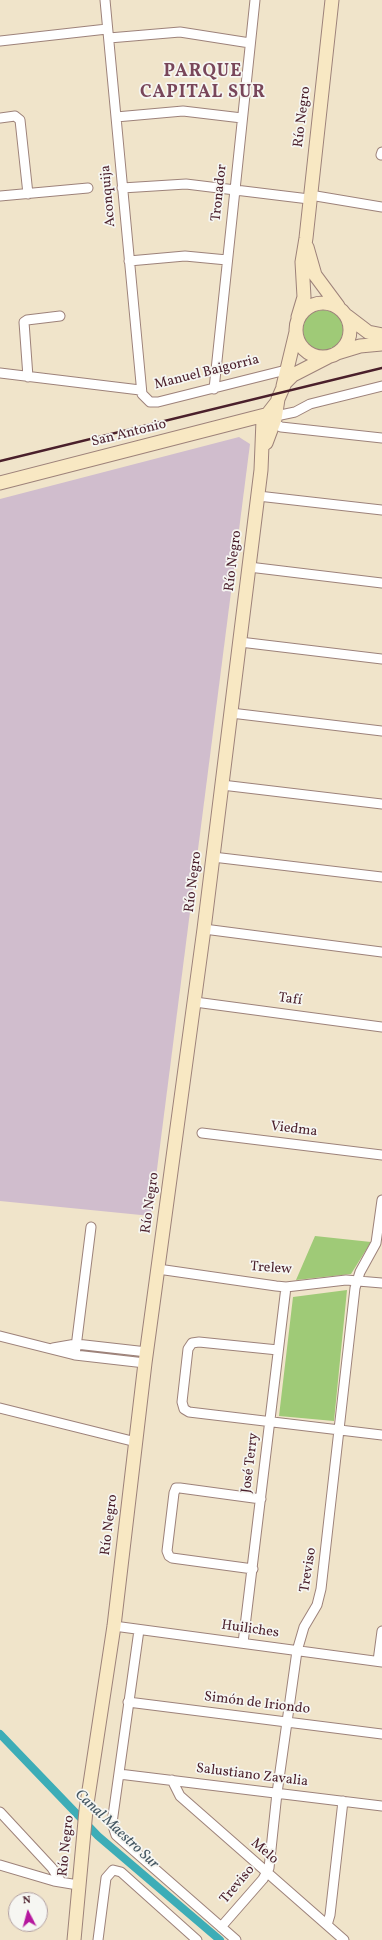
<!DOCTYPE html>
<meta charset="utf-8">
<style>
body{margin:0}
#map{position:relative;width:382px;height:1940px;overflow:hidden;background:#f0e4ca;font-family:Vollkorn,serif}
canvas{display:block}
.north{position:absolute;left:8px;top:1892px;width:40px;height:40px;box-sizing:border-box;background:#f6f6f2;border:1px solid #b1a0a2;border-radius:50%;rotate:354deg;font-size:11px;font-weight:700;line-height:16px;text-align:center;color:#4a1f2b}
.north::after{content:'';display:block;margin:auto;width:14px;height:18px;background:#b5179e;clip-path:polygon(50% 0,100% 100%,50% 72%,0 100%)}
</style>
<div id="map">
<canvas width="382" height="1940"></canvas>
<div class="north">N</div>
</div>
<script>
const c = document.querySelector('canvas').getContext('2d');
c.lineJoin = 'round';
function fillPath(path, color) {
  c.fillStyle = color;
  c.fill(path, 'evenodd');
}
function stroke(path, color, width, dash) {
  c.strokeStyle = color;
  c.lineWidth = width;
  c.lineCap = dash ? 'butt' : 'round';
  c.setLineDash(dash || []);
  c.stroke(path);
}
function label(font, color, halo, rows, align = 'center') {
  c.font = font + ' Vollkorn,serif';
  c.lineWidth = 3.5;
  c.setLineDash([]);
  c.textBaseline = 'middle';
  c.strokeStyle = halo;
  c.fillStyle = color;
  for (const [text, x, y, turn = 0] of rows) {
    c.save();
    c.translate(x, y);
    c.rotate((+turn || 0) * Math.PI / 180);
    c.textAlign = isNaN(turn) ? turn : align;
    if (halo) c.strokeText(text, 0, 0);
    c.fillText(text, 0, 0);
    c.restore();
  }
}
const industrial = new Path2D(`
 M 239,437 L 250,444 L 151,1216 L 0,1201 L 0,499 Z`);
const green = new Path2D(`
 M303 330a20 20 0 1 1 40 0a20 20 0 1 1-40 0Z
 M 315,1236 L 371,1242 L 351,1274 L 296,1280 Z
 M 347,1290 L 334,1421 L 279,1416 L 293,1297 Z`);
const canal = new Path2D(`
 M 0,1734 L 98,1836 L 220,1940`);
const street = new Path2D(`
 M 105,0 L 142,394 L 150,402 L 158,402 L 286,370
 M 109,38 L 180,32 L 250,43
 M 0,41 L 107,29
 M 116,117 L 183,111 L 242,118
 M 0,118 L 15,116 L 20,120 L 28,194
 M 381,155 L 382,152
 M 122,188 L 186,184 L 309,199
 M 310,195 L 382,207
 M 0,196 L 88,188
 M 129,261 L 185,256 L 227,260
 M 0,373 L 140,390
 M 28,377 L 24,322 L 27,320 L 60,316
 M 214,389 L 255,0
 M 276,416 L 295,412 L 310,404 L 382,386
 M 274,423 L 281,427 L 382,438
 M 258,496 L 382,510
 M 249,567 L 382,583
 M 240,642 L 382,659
 M 231,713 L 382,731
 M 222,785 L 382,804
 M 213,857 L 382,877
 M 204,929 L 382,952
 M 195,1002 L 382,1027
 M 202,1133 L 382,1155
 M 158,1269 L 276,1286 L 286,1287 L 346,1280 L 382,1283
 M 0,1336 L 75,1355 L 145,1363
 M 53,1348 L 76,1344 L 147,1352
 M 278,1350 L 199,1342 L 192,1343 L 188,1349 L 182,1402 L 184,1409 L 189,1412 L 382,1435
 M 75,1355 L 91,1227
 M 0,1408 L 136,1442
 M 253,1569 L 172,1558 L 169,1556 L 167,1551 L 174,1493 L 176,1488 L 180,1488 L 261,1499
 M 114,1626 L 382,1662
 M 139,1630 L 112,1823 L 116,1835 L 236,1940
 M 243,1643 L 286,1287
 M 378,1661 L 382,1631
 M 128,1702 L 382,1734
 M 119,1774 L 382,1806
 M 172,1780 L 180,1796 L 344,1940
 M 0,1812 L 52,1868 L 61,1882
 M 0,1865 L 54,1881 L 78,1885
 M 327,1925 L 330,1915 L 343,1801
 M 221,1927 L 263,1879 L 269,1868 L 277,1793 L 297,1651 L 304,1627 L 317,1605 L 321,1589 L 355,1288 L 360,1272 L 376,1243 L 382,1200
 M 98,1940 L 106,1878 L 113,1870 L 121,1872 L 197,1940`);
const secondary = new Path2D(`
 M 307,247 L 315,275 L 338,306
 M296 330a27 27 0 1 1 54 0a27 27 0 1 1-54 0Z
 M 347,316 L 368,332 L 382,335
 M 298,317 L 304,297 L 302,262 L 306,238 L 332,0
 M 337,353 L 360,346 L 382,344
 M 283,386 L 296,332
 M 266,443 L 275,419 L 278,399 L 285,383 L 293,375 L 328,357
 M 0,483 L 265,415
 M 74,1940 L 86,1810 L 114,1626 L 145,1363 L 204,929 L 261,470 L 263,420 L 277,402`);
const rail = new Path2D(`
 M 0,461 L 382,368`);
const streetNames = [
 ["Río Negro",303,117,-83],
 ["Tronador",220,193,-84],
 ["Aconquija",109,196,-95],
 ["Manuel Baigorria",207,373,-14],
 ["San Antonio",129,434,-14],
 ["Río Negro",234,561,-83],
 ["Río Negro",194,882,-83],
 ["Tafí",290,1000,8],
 ["Viedma",294,1130,7],
 ["Río Negro",151,1203,-82],
 ["Trelew",271,1269,4],
 ["José Terry",251,1463,-83],
 ["Río Negro",110,1525,-83],
 ["Treviso",309,1570,-81],
 ["Huiliches",250,1630,8],
 ["Simón de Iriondo",257,1704,7],
 ["Salustiano Zavalia",252,1776,7],
 ["Río Negro",67,1846,-84],
 ["Melo",264,1852,41],
 ["Treviso",238,1885,-50]
];
const waterNames = [
 ["Canal Maestro Sur",116,1830,43]
];
const districtNames = [
 ["PARQUE",203,73],
 ["CAPITAL SUR",203,94]
];
fillPath(industrial, '#d0bdcd');
fillPath(green, '#9fca77');
stroke(canal, '#3dadb7', 8);
stroke(street, '#9d827a', 11);
stroke(secondary, '#9d827a', 15);
stroke(street, '#fff', 9);
stroke(secondary, '#f8e8c3', 13);
stroke(rail, '#4a1f2b', 2.5);
label('14px', '#4a1f2b', '#f6f6f2', streetNames);
label('italic 15px', '#455863', '#f6f6f2', waterNames);
c.letterSpacing = '1px';
label('bold 18px', '#78465a', '#f6f6f2', districtNames);
c.letterSpacing = '0px';
</script>
